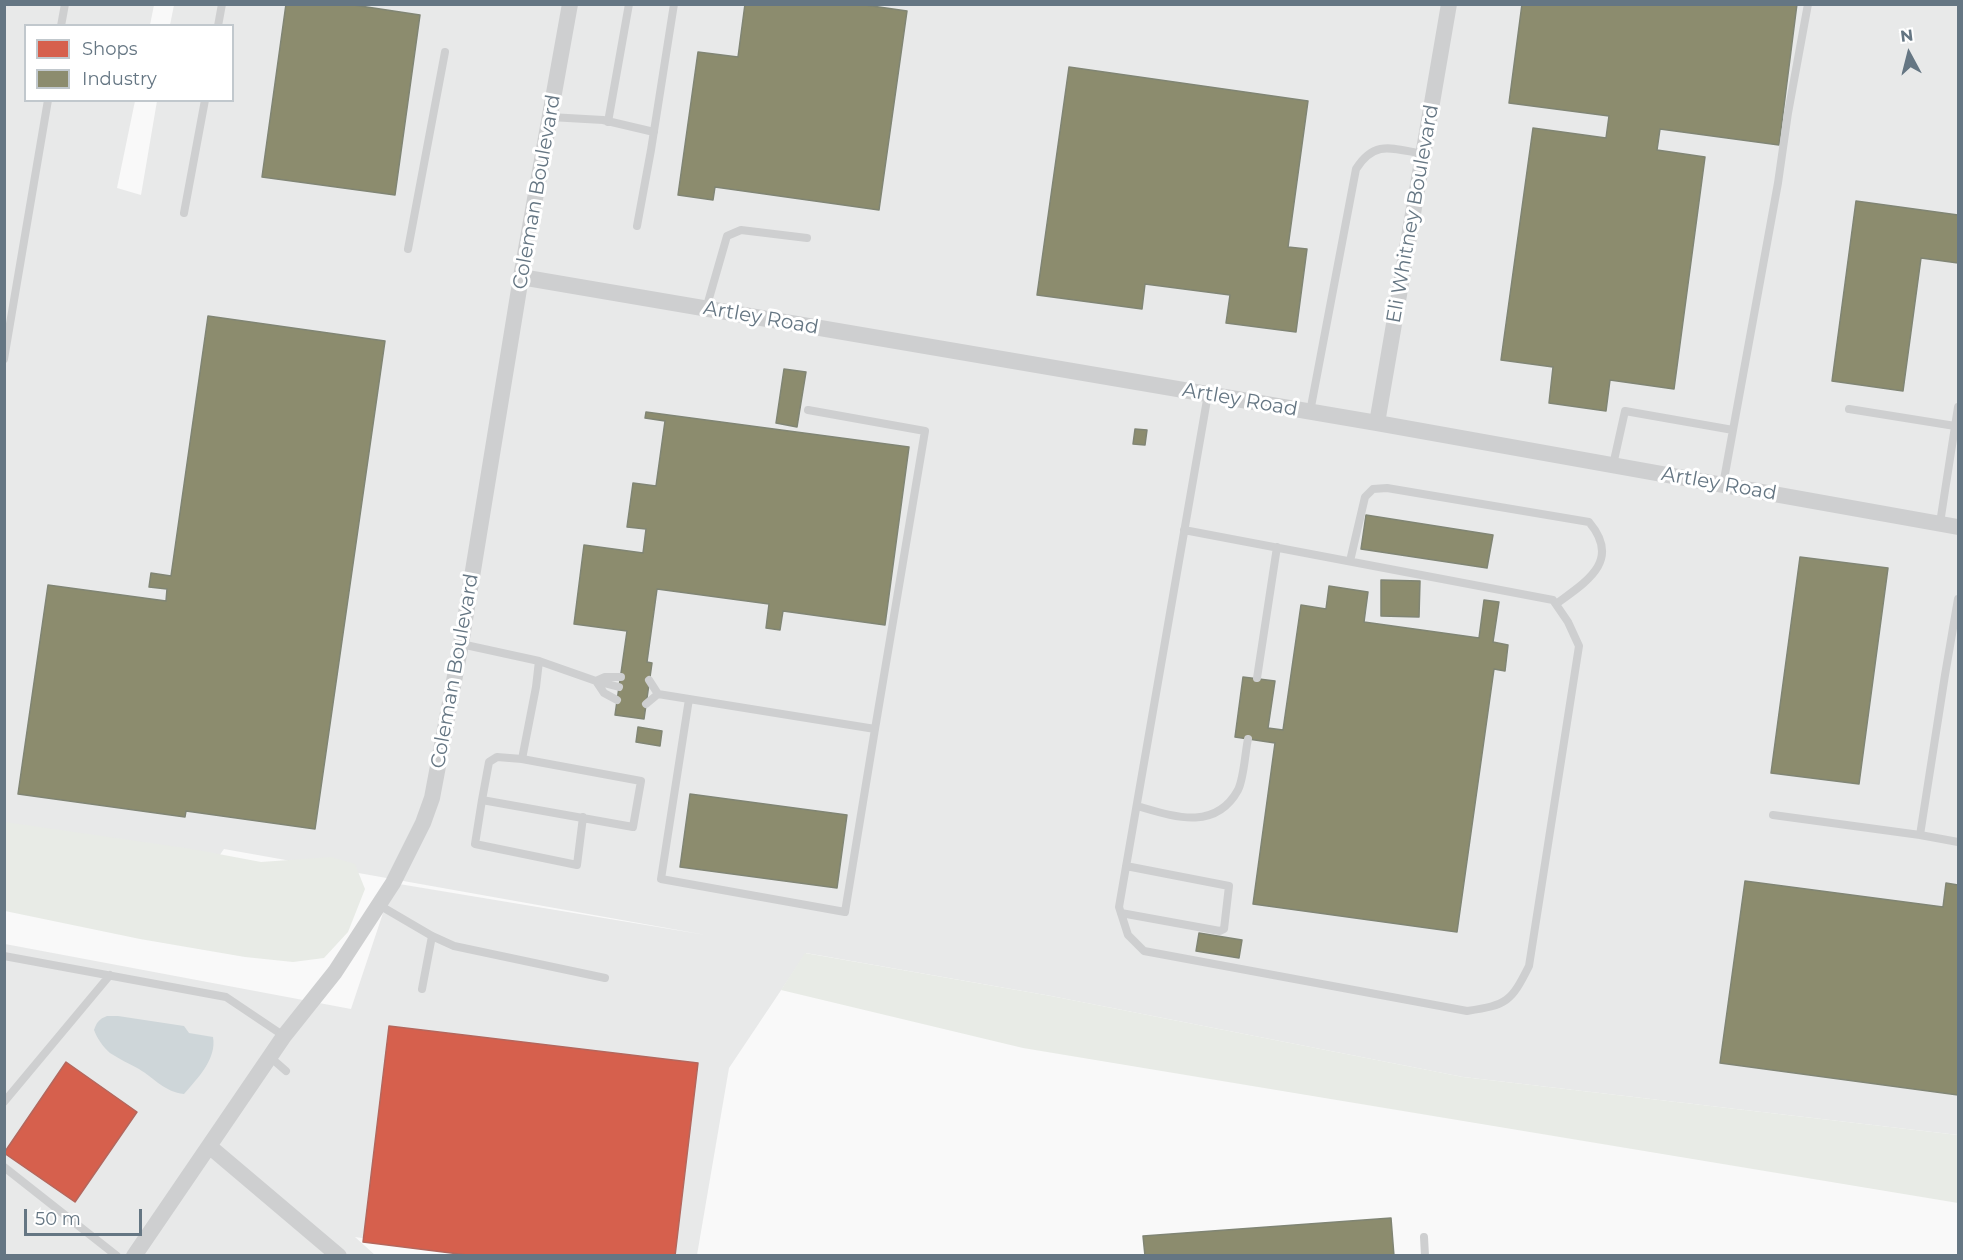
<!DOCTYPE html>
<style>
body{margin:0}
#map{position:relative;width:1963px;height:1260px;overflow:hidden;background:#f9f9f9;font-family:Montserrat,sans-serif}
canvas{display:block}
.frame{position:absolute;inset:0;border:6px solid #657683;pointer-events:none}
.legend{position:absolute;left:24px;top:24px;width:210px;height:78px;box-sizing:border-box;background:#fff;border:2px solid #c1c8cd;margin:0;padding:8px 10px;list-style:none;font-size:18px;color:#657683}
.legend li{display:flex;align-items:center;gap:12px;height:30px}
.legend b{width:30px;border:2px solid #c1c8cd}
.north{position:absolute;left:1879px;top:24px;width:60px;height:60px;-webkit-text-stroke:4px #fff;paint-order:stroke;rotate:353deg;font-size:16px;font-weight:700;line-height:24px;text-align:center;color:#657683}
.north::after{content:'';display:block;margin:auto;width:21px;height:27px;background:#657683;clip-path:polygon(50% 0,100% 100%,50% 72%,0 100%)}
.scale{position:absolute;left:24px;top:1209px;width:118px;height:27px;box-sizing:border-box;border:3px solid #657683;border-top:0;padding-left:8px;font-size:18px;line-height:21px;white-space:nowrap;color:#657683;-webkit-text-stroke:4px #fff;paint-order:stroke}
</style>
<div id="map">
<canvas width="1963" height="1260"></canvas>
<div class="frame"></div>
<ul class="legend">
<li><b style="height:16px;background:#d6604d"></b>Shops</li>
<li><b style="height:16px;background:#8c8c6e"></b>Industry</li>
</ul>
<div class="north">N</div>
<div class="scale">50 m</div>
</div>
<script>
const c = document.querySelector('canvas').getContext('2d');
c.lineJoin = 'round';
function fillPath(path, color) {
  c.fillStyle = color;
  c.fill(path, 'evenodd');
}
function stroke(path, color, width, dash) {
  c.strokeStyle = color;
  c.lineWidth = width;
  c.lineCap = dash ? 'butt' : 'round';
  c.setLineDash(dash || []);
  c.stroke(path);
}
function label(font, color, halo, rows, align = 'center') {
  c.font = font + ' Montserrat,sans-serif';
  c.lineWidth = 6;
  c.setLineDash([]);
  c.textBaseline = 'middle';
  c.strokeStyle = halo;
  c.fillStyle = color;
  for (const [text, x, y, turn = 0] of rows) {
    c.save();
    c.translate(x, y);
    c.rotate((+turn || 0) * Math.PI / 180);
    c.textAlign = isNaN(turn) ? turn : align;
    if (halo) c.strokeText(text, 0, 0);
    c.fillText(text, 0, 0);
    c.restore();
  }
}
const built = new Path2D(`
 M 5,5 L 154,5 L 150,25 L 26,26 L 26,100 L 135,101 L 117,188 L 141,195 L 157,101 L 232,100 L 232,26 L 170,25 L 174,5 L 1958,5 L 1958,1135 L 1463,1077 L 1051,996 L 806,953 L 729,1068 L 697,1255 L 481,1256 L 355,1237 L 375,1255 L 5,1255 L 5,944 L 351,1009 L 393,883 L 706,935 L 224,849 L 214,863 L 5,833 Z`);
const green = new Path2D(`
 M 5,822 L 192,849 L 261,862 L 331,857 L 355,864 L 365,889 L 348,932 L 324,958 L 293,962 L 245,957 L 140,939 L 5,911 Z
 M 805,953 L 1051,996 L 1463,1077 L 1958,1135 L 1958,1203 L 1023,1048 L 781,990 Z`);
const water = new Path2D(`
 M 107,1016 L 118,1016 L 184,1026 L 189,1033 L 213,1037 C 217,1059 197,1079 184,1094 C 165,1092 155,1079 139,1069 C 130,1064 119,1059 110,1053 C 103,1047 97,1038 94,1030 C 97,1022 99,1019 107,1016 Z`);
const shops = new Path2D(`
 M 389,1026 L 698,1063 L 675,1256 L 475,1256 L 363,1242 Z
 M 66,1062 L 137,1112 L 75,1202 L 4,1153 Z`);
const industry = new Path2D(`
 M 286,4 L 347,4 L 420,15 L 395,195 L 262,177 Z
 M 745,4 L 858,4 L 907,11 L 879,210 L 715,187 L 713,200 L 678,195 L 698,52 L 738,57 Z
 M 1522,4 L 1797,4 L 1779,145 L 1660,129 L 1657,150 L 1705,157 L 1674,389 L 1610,380 L 1606,411 L 1549,403 L 1553,367 L 1501,360 L 1533,128 L 1606,138 L 1609,116 L 1509,103 Z
 M 1069,67 L 1308,101 L 1288,247 L 1307,249 L 1296,332 L 1226,323 L 1230,295 L 1145,284 L 1142,309 L 1037,295 Z
 M 1856,201 L 1958,215 L 1958,263 L 1921,258 L 1903,391 L 1832,381 Z
 M 208,316 L 385,341 L 315,829 L 186,811 L 185,817 L 18,794 L 48,585 L 166,601 L 167,589 L 149,587 L 151,573 L 171,576 Z
 M 784,369 L 806,372 L 797,427 L 776,423 Z
 M 646,412 L 909,447 L 885,625 L 783,611 L 780,630 L 766,628 L 769,604 L 657,589 L 647,662 L 652,663 L 644,719 L 615,715 L 627,631 L 574,624 L 584,545 L 643,553 L 646,529 L 627,527 L 633,483 L 656,486 L 665,421 L 645,418 Z
 M 1135,429 L 1147,430 L 1145,445 L 1133,444 Z
 M 1366,515 L 1493,535 L 1487,568 L 1361,549 Z
 M 1800,557 L 1888,568 L 1859,784 L 1771,773 Z
 M 1381,580 L 1420,581 L 1419,617 L 1381,616 Z
 M 1329,586 L 1368,592 L 1364,622 L 1479,638 L 1484,600 L 1499,602 L 1493,642 L 1508,645 L 1505,671 L 1494,669 L 1457,932 L 1253,904 L 1275,743 L 1235,737 L 1243,677 L 1275,681 L 1268,728 L 1283,730 L 1301,605 L 1326,609 Z
 M 638,727 L 662,731 L 660,746 L 636,742 Z
 M 690,794 L 847,815 L 837,888 L 680,867 Z
 M 1745,881 L 1943,907 L 1946,883 L 1958,885 L 1958,1095 L 1720,1063 Z
 M 1199,933 L 1242,940 L 1239,958 L 1196,951 Z
 M 1391,1218 L 1394,1256 L 1145,1256 L 1143,1236 Z`);
const service = new Path2D(`
 M 61,26 L 65,4
 M 218,26 L 222,4
 M 550,117 L 603,120 L 654,132
 M 608,122 L 629,4
 M 184,213 L 205,100
 M 637,226 L 651,150 L 674,4
 M 408,249 L 445,52
 M 706,309 L 727,236 L 741,230 L 807,238
 M 4,359 L 48,100
 M 1849,409 L 1955,426
 M 1310,412 L 1356,169 C 1375,139 1393,149 1423,154
 M 1733,430 L 1778,183 L 1788,113 L 1808,4
 M 1613,465 L 1625,411 L 1733,430 L 1723,485
 M 1940,523 L 1958,407
 M 1184,530 L 1553,600 L 1568,622 L 1579,646 L 1529,966 C 1511,1002 1507,1005 1467,1011 L 1144,951 L 1128,935 L 1119,907 L 1208,394
 M 1350,561 L 1365,497 L 1373,489 L 1387,488 L 1589,522 C 1622,561 1586,582 1556,604
 M 1958,599 L 1945,675 L 1920,835 L 1958,842
 M 461,644 L 539,661 L 536,687 L 522,759 L 641,781 L 633,827 L 482,800 L 489,762 L 497,757 L 522,759
 M 539,661 L 596,681 L 605,677 L 621,677
 M 1257,678 L 1277,547
 M 649,680 L 658,694 L 875,729 L 925,431 L 808,410
 M 596,681 L 604,693 L 617,700
 M 596,681 L 619,687
 M 689,699 L 661,879 L 845,912 L 875,729
 M 646,704 L 658,694
 M 482,800 L 475,844 L 577,865 L 583,817
 M 1137,806 C 1172,816 1215,832 1238,790 C 1244,778 1245,753 1248,739
 M 1773,815 L 1920,835
 M 379,905 L 432,936 L 454,946 L 605,978
 M 1121,913 L 1220,931 L 1224,929 L 1229,886 L 1126,866
 M 4,956 L 226,997 L 284,1036
 M 422,989 L 432,936
 M 270,1057 L 286,1071
 M 4,1102 L 110,975
 M 4,1167 L 117,1256
 M 1424,1237 L 1425,1256`);
const minor = new Path2D(`
 M 521,277 L 1377,423 L 1958,527
 M 1377,423 L 1449,4
 M 209,1146 L 339,1256
 M 134,1256 L 284,1036 L 335,972 L 393,883 L 423,823 L 432,798 L 461,644 L 521,277 L 570,4`);
const streetNames = [
 ["Coleman Boulevard",537,192,-80],
 ["Eli Whitney Boulevard",1413,214,-80],
 ["Artley Road",761,318,10],
 ["Artley Road",1240,400,10],
 ["Artley Road",1719,484,10],
 ["Coleman Boulevard",455,671,-80]
];
fillPath(built, '#e8e9e9');
fillPath(green, '#e8ebe6');
fillPath(water, '#ced6d9');
fillPath(shops, '#d6604d');
stroke(shops, '#b4675d', 1.5);
fillPath(industry, '#8c8c6e');
stroke(industry, '#808574', 1.5);
stroke(service, '#cecfd0', 8);
stroke(minor, '#cecfd0', 16);
label('20px', '#657683', '#fff', streetNames);
</script>
